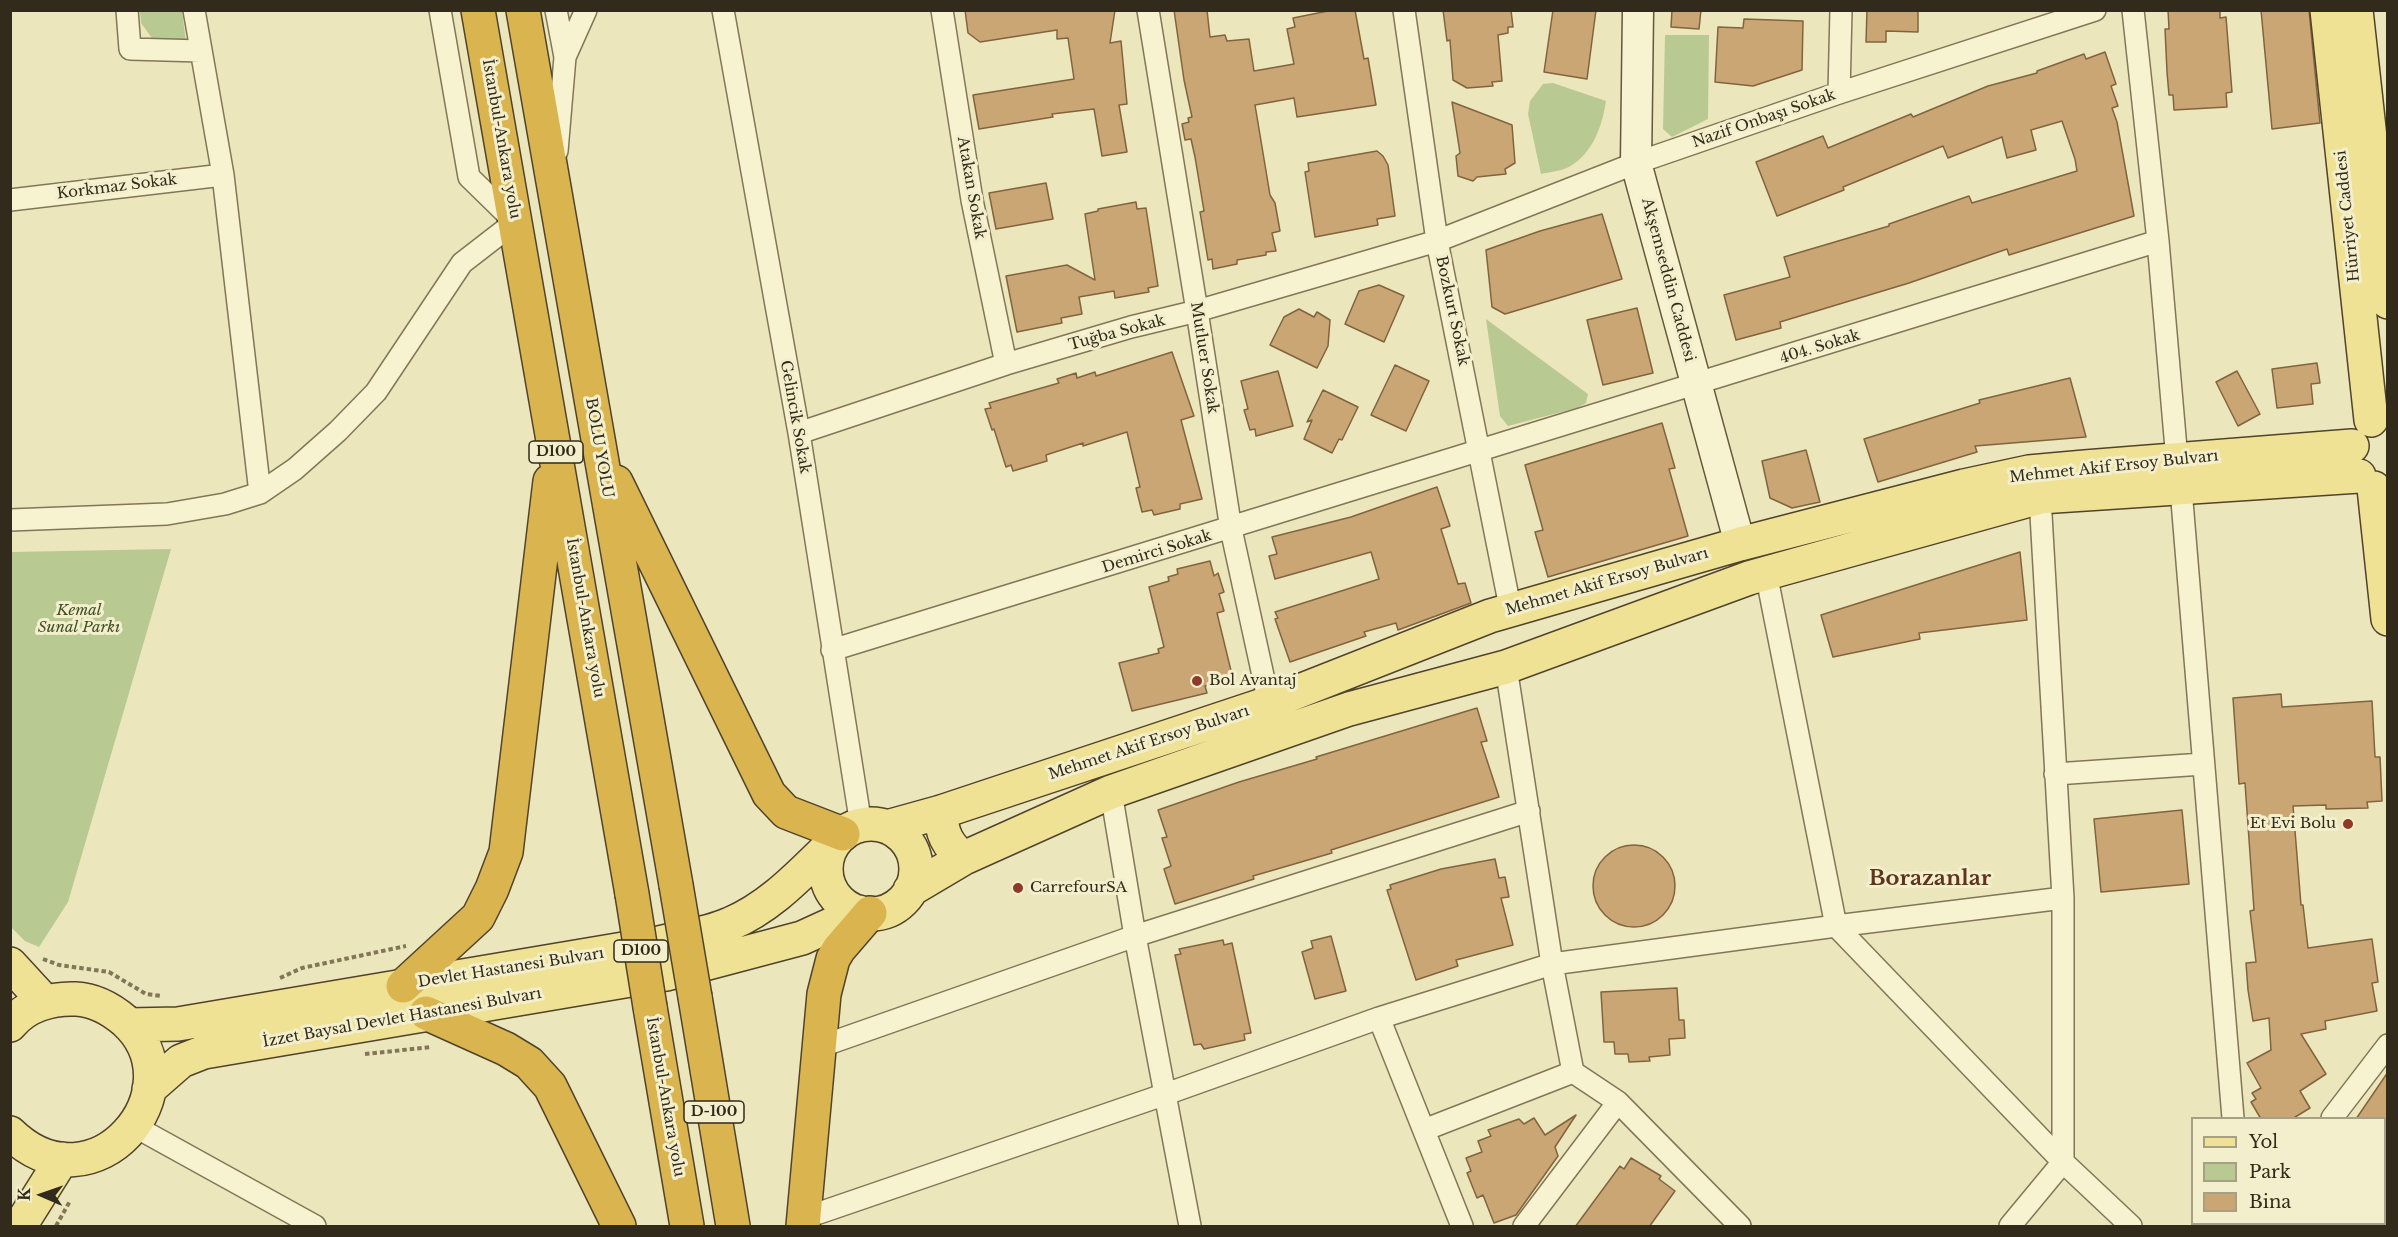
<!DOCTYPE html>
<meta charset="utf-8">
<style>
body{margin:0}
#map{position:relative;width:2398px;height:1237px;overflow:hidden;background:#ece6bd;font-family:"Libre Baskerville",serif}
canvas{display:block}
.frame{position:absolute;inset:0;border:12px solid #322a1b;pointer-events:none}
.legend{position:absolute;left:2191px;top:1117px;width:195px;height:108px;box-sizing:border-box;background:#f3efcc;border:2px solid #a6a085;margin:0;padding:8px 10px;list-style:none;font-size:18px;color:#322a1b}
.legend li{display:flex;align-items:center;gap:12px;height:30px}
.legend b{width:30px;border:2px solid #a6a085}
.north{position:absolute;left:12px;top:1165px;width:60px;height:60px;-webkit-text-stroke:4px #f3efcc;paint-order:stroke;rotate:272deg;font-size:16px;font-weight:700;line-height:24px;text-align:center;color:#322a1b}
.north::after{content:'';display:block;margin:auto;width:21px;height:27px;background:#322a1b;clip-path:polygon(50% 0,100% 100%,50% 72%,0 100%)}
</style>
<div id="map">
<canvas width="2398" height="1237"></canvas>
<div class="frame"></div>
<ul class="legend">
<li><b style="height:8px;background:#efe295"></b>Yol</li>
<li><b style="height:16px;background:#b9c992"></b>Park</li>
<li><b style="height:16px;background:#c9a674"></b>Bina</li>
</ul>
<div class="north">K</div>
</div>
<script>
const c = document.querySelector('canvas').getContext('2d');
c.lineJoin = 'round';
function fillPath(path, color) {
  c.fillStyle = color;
  c.fill(path, 'evenodd');
}
function stroke(path, color, width, dash) {
  c.strokeStyle = color;
  c.lineWidth = width;
  c.lineCap = dash ? 'butt' : 'round';
  c.setLineDash(dash || []);
  c.stroke(path);
}
function label(font, color, halo, rows, align = 'center') {
  c.font = font + ' "Libre Baskerville",serif';
  c.lineWidth = 6;
  c.setLineDash([]);
  c.textBaseline = 'middle';
  c.strokeStyle = halo;
  c.fillStyle = color;
  for (const [text, x, y, turn = 0] of rows) {
    c.save();
    c.translate(x, y);
    c.rotate((+turn || 0) * Math.PI / 180);
    c.textAlign = isNaN(turn) ? turn : align;
    if (halo) c.strokeText(text, 0, 0);
    c.fillText(text, 0, 0);
    c.restore();
  }
}
const green = new Path2D(`
 M 140,11 L 182,11 L 186,42 L 154,41 L 141,23 Z
 M 1665,35 L 1709,35 L 1708,119 L 1672,137 L 1663,129 Z
 M 1553,83 L 1606,101 C 1602,127 1593,153 1569,167 C 1561,171 1550,172 1541,174 L 1528,114 L 1530,101 L 1543,84 Z
 M 1486,319 L 1588,394 L 1586,403 L 1577,408 L 1508,426 L 1500,416 Z
 M 171,549 L 68,902 L 39,947 L 25,941 L 11,927 L 11,552 Z`);
const building = new Path2D(`
 M 965,10 L 1115,10 L 1110,43 L 1121,41 L 1127,104 L 1119,105 L 1127,152 L 1102,156 L 1094,109 L 1052,114 L 1053,117 L 979,129 L 973,95 L 1074,79 L 1068,38 L 1057,39 L 1057,30 L 980,42 L 968,33 Z
 M 1174,10 L 1207,10 L 1210,37 L 1225,35 L 1227,41 L 1249,39 L 1254,71 L 1294,64 L 1287,29 L 1295,27 L 1293,18 L 1333,10 L 1355,10 L 1364,59 L 1368,58 L 1376,105 L 1297,117 L 1294,98 L 1255,105 L 1270,195 L 1275,203 L 1280,231 L 1272,233 L 1276,251 L 1266,252 L 1266,255 L 1237,260 L 1237,264 L 1213,269 L 1212,259 L 1208,260 L 1200,212 L 1204,211 L 1195,157 L 1191,139 L 1185,140 L 1182,124 L 1189,122 L 1188,118 L 1192,117 L 1184,80 Z
 M 1443,10 L 1511,10 L 1513,27 L 1508,27 L 1508,33 L 1498,35 L 1502,81 L 1492,82 L 1493,86 L 1467,88 L 1453,80 L 1450,40 L 1447,41 Z
 M 1553,10 L 1596,10 L 1587,79 L 1544,72 Z
 M 1672,10 L 1701,10 L 1699,29 L 1671,27 Z
 M 1867,10 L 1918,10 L 1918,32 L 1886,31 L 1886,42 L 1866,42 Z
 M 2168,10 L 2220,10 L 2220,18 L 2226,17 L 2232,92 L 2226,93 L 2227,107 L 2174,110 L 2173,95 L 2169,95 L 2167,72 L 2165,29 L 2169,29 Z
 M 2261,10 L 2309,10 L 2320,123 L 2272,129 Z
 M 1744,19 L 1803,21 L 1802,70 L 1753,86 L 1715,82 L 1718,27 L 1743,28 Z
 M 2105,52 L 2116,84 L 2111,86 L 2118,106 L 2112,108 L 2117,122 L 2134,216 L 2009,255 L 2007,249 L 1909,283 L 1780,322 L 1781,328 L 1736,340 L 1724,295 L 1790,277 L 1784,257 L 1889,226 L 1889,224 L 1969,196 L 1972,203 L 2077,171 L 2075,159 L 2062,121 L 2031,130 L 2036,150 L 2007,158 L 2002,137 L 1948,158 L 1943,146 L 1843,187 L 1844,190 L 1777,216 L 1756,162 L 1823,136 L 1828,148 L 1911,114 L 1913,117 L 1988,86 L 2037,73 L 2037,71 L 2084,54 L 2086,59 Z
 M 1452,102 L 1512,125 L 1515,163 L 1505,169 L 1506,174 L 1477,177 L 1473,181 L 1458,176 L 1456,156 L 1460,153 Z
 M 1377,151 L 1383,156 L 1388,165 L 1395,216 L 1377,219 L 1378,225 L 1315,237 L 1305,172 L 1309,171 L 1308,163 Z
 M 1046,183 L 1053,219 L 996,229 L 989,193 Z
 M 1136,202 L 1137,209 L 1146,208 L 1158,286 L 1148,288 L 1149,292 L 1115,298 L 1114,291 L 1079,297 L 1082,314 L 1061,318 L 1062,323 L 1017,332 L 1006,276 L 1067,265 L 1095,280 L 1085,214 L 1098,211 L 1098,209 Z
 M 1602,214 L 1622,279 L 1505,314 L 1492,307 L 1486,250 L 1540,231 Z
 M 1379,285 L 1404,296 L 1384,342 L 1345,324 L 1359,291 Z
 M 1637,308 L 1653,373 L 1603,385 L 1587,320 Z
 M 1299,309 L 1314,317 L 1317,312 L 1330,320 L 1328,346 L 1317,368 L 1270,345 L 1284,317 Z
 M 1172,352 L 1194,416 L 1181,420 L 1202,499 L 1180,504 L 1180,509 L 1154,515 L 1152,510 L 1142,512 L 1136,488 L 1140,487 L 1127,432 L 1083,446 L 1083,443 L 1046,455 L 1047,461 L 1013,471 L 1011,465 L 1006,467 L 994,429 L 992,430 L 985,409 L 991,408 L 989,403 L 1059,383 L 1057,379 L 1076,373 L 1077,378 L 1095,372 L 1096,376 Z
 M 2317,363 L 2320,383 L 2311,384 L 2313,404 L 2277,408 L 2272,369 Z
 M 1395,365 L 1429,381 L 1406,431 L 1371,415 Z
 M 1278,371 L 1293,426 L 1256,436 L 1255,429 L 1250,430 L 1244,410 L 1248,409 L 1241,381 Z
 M 2237,371 L 2260,414 L 2238,426 L 2216,382 Z
 M 2070,378 L 2086,437 L 1975,446 L 1977,452 L 1878,482 L 1864,439 L 1980,403 L 1979,400 Z
 M 1323,390 L 1358,407 L 1342,440 L 1339,439 L 1332,453 L 1304,439 L 1312,420 L 1307,422 Z
 M 1662,423 L 1675,468 L 1669,469 L 1688,536 L 1548,577 L 1535,532 L 1543,530 L 1525,465 Z
 M 1806,450 L 1820,502 L 1792,508 L 1770,498 L 1762,461 Z
 M 1437,487 L 1450,526 L 1441,529 L 1458,584 L 1465,583 L 1471,603 L 1398,630 L 1396,623 L 1364,632 L 1366,636 L 1290,662 L 1275,619 L 1278,618 L 1275,612 L 1379,579 L 1371,552 L 1275,579 L 1269,556 L 1277,554 L 1272,537 L 1351,517 Z
 M 2020,552 L 2027,620 L 1919,633 L 1920,639 L 1833,657 L 1821,615 Z
 M 1210,561 L 1214,576 L 1218,573 L 1224,592 L 1219,594 L 1224,611 L 1217,613 L 1233,679 L 1205,686 L 1207,693 L 1132,711 L 1119,663 L 1159,653 L 1158,649 L 1164,647 L 1149,587 L 1169,581 L 1168,577 L 1178,574 L 1177,569 Z
 M 2281,694 L 2282,707 L 2372,701 L 2375,757 L 2380,757 L 2382,801 L 2367,802 L 2368,808 L 2326,809 L 2326,805 L 2293,806 L 2301,905 L 2303,905 L 2308,948 L 2372,939 L 2378,982 L 2372,983 L 2377,1011 L 2325,1021 L 2326,1029 L 2301,1034 L 2326,1074 L 2300,1091 L 2310,1108 L 2292,1119 L 2261,1119 L 2251,1102 L 2256,1099 L 2252,1093 L 2261,1088 L 2247,1063 L 2271,1050 L 2269,1018 L 2253,1021 L 2248,990 L 2246,963 L 2256,962 L 2250,911 L 2254,910 L 2245,783 L 2239,784 L 2233,698 Z
 M 1477,708 L 1487,741 L 1481,742 L 1499,797 L 1331,850 L 1332,853 L 1253,876 L 1254,879 L 1175,904 L 1164,869 L 1171,866 L 1162,838 L 1167,837 L 1158,810 L 1239,782 L 1317,759 L 1316,757 Z
 M 2182,810 L 2189,884 L 2101,892 L 2094,819 Z
 M1593 886a41 41 0 1 1 82 0a41 41 0 1 1-82 0Z
 M 1495,859 L 1499,878 L 1505,877 L 1509,897 L 1501,898 L 1513,945 L 1456,960 L 1458,966 L 1416,980 L 1387,890 L 1391,889 L 1390,885 L 1441,869 Z
 M 1331,936 L 1346,991 L 1315,999 L 1302,952 L 1313,948 L 1311,941 Z
 M 1223,940 L 1224,945 L 1232,943 L 1251,1033 L 1244,1034 L 1245,1040 L 1204,1049 L 1201,1044 L 1194,1045 L 1175,955 L 1181,954 L 1179,949 Z
 M 1677,988 L 1679,1020 L 1684,1020 L 1685,1038 L 1669,1039 L 1670,1055 L 1649,1057 L 1650,1061 L 1629,1062 L 1628,1054 L 1615,1054 L 1614,1042 L 1604,1042 L 1601,992 Z
 M 2388,1072 L 2388,1119 L 2356,1119 Z
 M 1576,1115 L 1555,1147 L 1558,1156 L 1516,1215 L 1494,1223 L 1483,1195 L 1477,1198 L 1467,1173 L 1471,1171 L 1466,1158 L 1482,1152 L 1478,1141 L 1491,1136 L 1488,1130 L 1519,1119 L 1524,1124 L 1534,1118 L 1545,1135 Z
 M 1631,1158 L 1661,1176 L 1659,1179 L 1675,1191 L 1649,1227 L 1575,1227 L 1620,1166 L 1624,1169 Z`);
const path = new Path2D(`
 M 43,959 L 59,965 L 109,972 L 146,994 L 162,996
 M 280,978 L 302,968 L 406,946
 M 365,1054 L 432,1047
 M 56,1226 L 70,1201`);
const street = new Path2D(`
 M 127,10 L 130,49 L 201,51
 M 194,10 L 223,175 L 260,493
 M 556,10 L 565,57 L 557,151
 M 723,10 L 799,433 L 861,825
 M 942,10 L 972,200 L 1006,364
 M 1148,10 L 1197,311 L 1231,529 L 1269,703
 M 1404,10 L 1437,241 L 1508,597 L 1507,611
 M 2133,10 L 2158,241 L 2177,460
 M 565,57 L 586,10
 M 1839,93 L 1841,10
 M 10,200 L 223,175
 M 799,433 L 1006,364 L 1131,327 L 1197,311 L 1437,241 L 1636,163 L 1839,93 L 2095,10
 M 2181,489 L 2233,1118
 M 10,520 L 167,514 L 225,504 L 260,493 L 295,469 L 338,431 L 376,392 L 462,263 L 515,222 L 469,177 L 440,10
 M 1766,573 L 1836,926 L 2063,1162 L 2131,1226
 M 832,650 L 2158,241
 M 1506,667 L 1552,964 L 1573,1072 L 1618,1102 L 1740,1226
 M 2055,774 L 2203,764
 M 1111,792 L 1135,936 L 1190,1226
 M 1379,1018 L 1462,1226
 M 819,1047 L 1135,936 L 1529,811
 M 2332,1118 L 2388,1045
 M 134,1126 L 315,1226
 M 1424,1130 L 1573,1072
 M 819,1213 L 1166,1094 L 1379,1018 L 1552,964 L 1836,926 L 2063,898 L 2040,497
 M 1524,1226 L 1618,1102
 M 2010,1226 L 2063,1162 L 2063,898
 M 2249,1226 L 2251,1224`);
const secondary = new Path2D(`
 M 1638,10 L 1636,163 L 1740,544`);
const primary = new Path2D(`
 M 2327,10 L 2371,420
 M 2356,10 L 2388,302
 M 2374,488 L 2388,619
 M 941,812 C 941,832 947,846 964,858
 M826 869a45 45 0 1 1 90 0a45 45 0 1 1-90 0Z
 M 887,827 L 941,812 L 1269,703 L 1490,616 L 1740,544 L 1964,486 L 2029,472 L 2085,467 L 2352,446
 M 910,890 L 964,858 L 1111,792 L 1349,709 L 1506,667 L 1749,578 L 2040,497 L 2359,476
 M 10,964 L 45,1002
 M 10,1025 C 26,1005 52,998 76,999 C 95,1000 111,1009 125,1021 C 200,1089 94,1215 10,1133
 M 129,1025 L 178,1024 L 659,943 C 682,937 708,934 730,924 C 773,906 804,870 837,839
 M 149,1089 L 181,1061 L 204,1052 L 666,974 L 802,938 L 859,912
 M 20,1226 L 62,1159`);
const highway = new Path2D(`
 M 478,10 L 632,894
 M 523,10 L 676,885
 M 616,482 L 769,794 L 786,812 L 843,834
 M 403,986 L 478,917 L 492,889 L 506,852 L 550,481
 M 695,997 L 733,1226
 M 650,1007 L 687,1226
 M 426,1013 L 506,1049 L 529,1063 L 550,1086 L 619,1226
 M 803,1226 L 824,994 L 833,959 L 839,949 L 870,913`);
const highwayBridge = new Path2D(`
 M 676,885 L 695,997
 M 632,894 L 650,1007`);
const markers = [
 [1197,681,6,"#8f3a29"],
 [2348,824,6,"#8f3a29"],
 [1018,888,6,"#8f3a29"]
];
const shields = [
 [556,452,54],
 [641,951,54],
 [714,1112,60]
];
const shieldNames = [
 ["D100",556,452],
 ["D100",641,951],
 ["D-100",714,1112]
];
const streetNames = [
 ["Nazif Onbaşı Sokak",1764,119,-19],
 ["İstanbul-Ankara yolu",501,139,80],
 ["Korkmaz Sokak",117,187,-7],
 ["Atakan Sokak",971,188,80],
 ["Hürriyet Caddesi",2348,216,-96],
 ["Akşemseddin Caddesi",1668,280,75],
 ["Bozkurt Sokak",1452,311,78],
 ["Tuğba Sokak",1117,333,-15],
 ["404. Sokak",1820,347,-17],
 ["Mutluer Sokak",1204,358,81],
 ["Gelincik Sokak",795,417,80],
 ["BOLU YOLU",599,448,80],
 ["Mehmet Akif Ersoy Bulvarı",2114,467,-6],
 ["Demirci Sokak",1157,552,-17],
 ["Mehmet Akif Ersoy Bulvarı",1607,582,-16],
 ["İstanbul-Ankara yolu",585,618,80],
 ["Mehmet Akif Ersoy Bulvarı",1149,743,-18],
 ["Devlet Hastanesi Bulvarı",511,968,-9],
 ["İzzet Baysal Devlet Hastanesi Bulvarı",402,1018,-10],
 ["İstanbul-Ankara yolu",665,1097,80]
];
const parkNames = [
 ["Kemal",79,611],
 ["Sunal Parkı",79,628]
];
const poiNames = [
 ["Bol Avantaj",1209,681],
 ["Et Evi Bolu",2336,824,"right"],
 ["CarrefourSA",1030,888]
];
const districtNames = [
 ["Borazanlar",1930,879]
];
fillPath(green, '#b9c992');
fillPath(building, '#c9a674');
stroke(building, '#81643e', 1.5);
stroke(street, '#837657', 24);
stroke(secondary, '#64573b', 33);
stroke(primary, '#50432c', 36);
stroke(highway, '#50432c', 36);
stroke(path, '#837657', 4, [4.5, 3]);
stroke(street, '#f7f2d0', 21);
stroke(secondary, '#f7f2d0', 30);
stroke(primary, '#efe295', 33);
stroke(highway, '#dab54f', 33);
stroke(highwayBridge, '#50432c', 36, []);
stroke(highwayBridge, '#dab54f', 33);
for (const [x, y, r, color] of markers) {
  const dot = new Path2D();
  dot.arc(x, y, r, 0, 2 * Math.PI);
  c.fillStyle = color;
  c.fill(dot);
  stroke(dot, '#f3efcc', 2);
}
for (const [x, y, w] of shields) {
  const box = new Path2D();
  box.roundRect(x - w / 2, y - 11, w, 22, 4.5);
  c.fillStyle = '#f3efcc';
  c.fill(box);
  stroke(box, '#322a1b', 1.5);
}
label('bold 14px', '#322a1b', null, shieldNames);
label('15px', '#322a1b', '#f3efcc', streetNames);
label('italic 15px', '#3c4e23', '#f3efcc', parkNames);
label('15px', '#322a1b', '#f3efcc', poiNames, 'left');
label('bold 21px', '#5e351c', '#f3efcc', districtNames);
</script>
